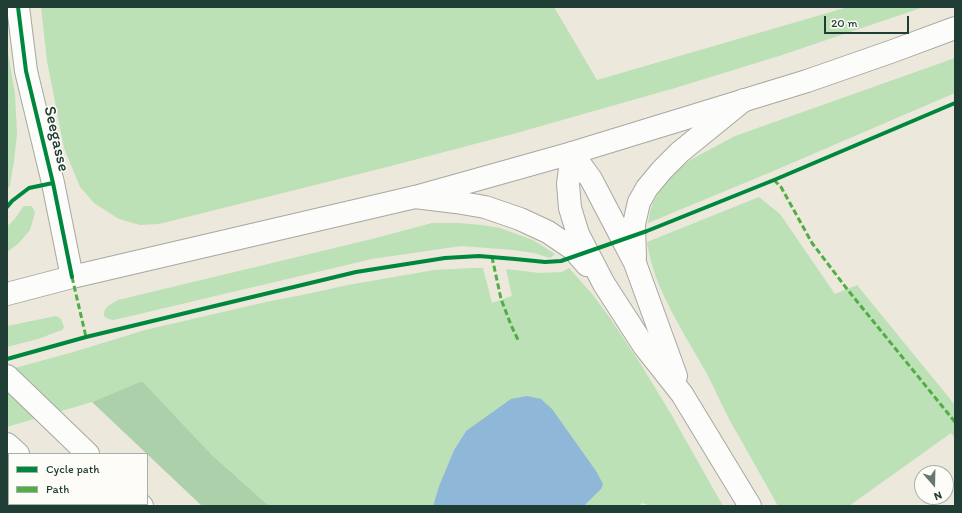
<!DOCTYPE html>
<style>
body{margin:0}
#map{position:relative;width:962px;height:513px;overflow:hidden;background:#ece8dc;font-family:Itim,sans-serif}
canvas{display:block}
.frame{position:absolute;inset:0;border:8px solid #1f3d34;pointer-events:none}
.legend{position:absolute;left:8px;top:453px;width:140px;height:52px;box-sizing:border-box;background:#fdfcf7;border:1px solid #a4b0a9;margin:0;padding:5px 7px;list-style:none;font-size:12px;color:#1f3d34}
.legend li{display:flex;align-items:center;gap:8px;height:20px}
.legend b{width:20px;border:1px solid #a4b0a9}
.north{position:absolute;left:914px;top:465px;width:40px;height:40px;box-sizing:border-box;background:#fdfcf7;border:1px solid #a4b0a9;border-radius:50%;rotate:160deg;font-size:11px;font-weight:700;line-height:16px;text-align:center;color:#1f3d34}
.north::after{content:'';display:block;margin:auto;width:14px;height:18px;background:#67796f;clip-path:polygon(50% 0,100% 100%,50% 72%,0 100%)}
.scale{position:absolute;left:824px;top:16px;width:85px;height:18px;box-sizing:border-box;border:2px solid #1f3d34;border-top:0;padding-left:5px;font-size:12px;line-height:14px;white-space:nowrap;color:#1f3d34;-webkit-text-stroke:3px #fdfcf7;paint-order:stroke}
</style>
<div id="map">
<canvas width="962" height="513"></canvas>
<div class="frame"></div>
<ul class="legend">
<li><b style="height:5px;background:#00873e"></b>Cycle path</li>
<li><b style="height:5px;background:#52ad45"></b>Path</li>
</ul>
<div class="north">N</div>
<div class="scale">20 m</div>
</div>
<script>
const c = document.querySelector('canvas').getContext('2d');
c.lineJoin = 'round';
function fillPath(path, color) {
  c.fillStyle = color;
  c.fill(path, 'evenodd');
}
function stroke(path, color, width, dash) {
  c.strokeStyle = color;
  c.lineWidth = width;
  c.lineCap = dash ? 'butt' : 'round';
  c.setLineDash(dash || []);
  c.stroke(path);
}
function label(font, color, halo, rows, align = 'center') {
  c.font = font + ' Itim,sans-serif';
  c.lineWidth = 3;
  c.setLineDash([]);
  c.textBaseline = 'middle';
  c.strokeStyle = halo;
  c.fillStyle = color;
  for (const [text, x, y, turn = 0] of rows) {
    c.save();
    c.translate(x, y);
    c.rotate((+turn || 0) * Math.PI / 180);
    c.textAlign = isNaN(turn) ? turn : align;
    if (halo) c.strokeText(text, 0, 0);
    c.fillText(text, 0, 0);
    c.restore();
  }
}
const green = new Path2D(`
 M 41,7 L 554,7 L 597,80 L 848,7 L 924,7 L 779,56 L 675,88 L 513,134 L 387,167 L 159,224 L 140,225 L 119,219 L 94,203 L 80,187 L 64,148 L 47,61 Z
 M 7,47 L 15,94 L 17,134 L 14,161 L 10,186 L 7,190 Z
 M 955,58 L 955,93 L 771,172 L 648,223 L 650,211 L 653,202 L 660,191 L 673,174 L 682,166 L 692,159 L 735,136 Z
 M 759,197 L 780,214 L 835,294 L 857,285 L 955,405 L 955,438 L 951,433 L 849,506 L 778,506 C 762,477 746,449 730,421 C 722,405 715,390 707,374 C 685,334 653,288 647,242 Z
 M 24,206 L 31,206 L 34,210 L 35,213 L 30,230 L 18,244 L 7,252 L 7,226 C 16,220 18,213 24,206 Z
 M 432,223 L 459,223 L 482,225 L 500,228 L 533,240 L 555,254 L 550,258 L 534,253 L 513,250 L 461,246 L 372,259 L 114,320 L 108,319 L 104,316 C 103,307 111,304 118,300 L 372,239 Z
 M 472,268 L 483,268 L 492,303 L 512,296 L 506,269 L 540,273 L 562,272 L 569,268 L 593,295 L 610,318 L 640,363 L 671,414 L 723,506 L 651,506 L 642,503 L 639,506 L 584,506 L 596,494 L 466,431 L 454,450 L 439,486 L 433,506 L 269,506 L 212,455 L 142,381 L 92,402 L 7,427 L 7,370 L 70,353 L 145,330 L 266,302 L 302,295 L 348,285 L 434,270 Z
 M 56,316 L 61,319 L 64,327 L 62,330 L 38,339 L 7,347 L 7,326 Z
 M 7,489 L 9,491 L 9,504 L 24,504 L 26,506 L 7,506 Z`);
const forest = new Path2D(`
 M 142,381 L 212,455 L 269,506 L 202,506 L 92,402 Z`);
const water = new Path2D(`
 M 527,396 L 541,399 L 552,409 L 596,471 L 603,484 L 601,489 L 584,506 L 433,506 L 439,486 L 454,450 L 466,431 L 511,399 Z`);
const minor = new Path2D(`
 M 18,7 L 26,71 L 53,183 L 72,277`);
const major = new Path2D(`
 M 7,294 L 72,277 L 415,197 L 572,153 L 807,81 L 893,51 L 955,28`);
const highway = new Path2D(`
 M 572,153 L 568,184 L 570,208 L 578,234 L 604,284 L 644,346 L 682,394 L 750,506
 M 572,153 L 591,179 L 635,263 L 676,376
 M 415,197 L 456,202 L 485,207 L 520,219 L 548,232 L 573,249 L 587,265
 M 635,258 L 634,224 L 639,202 L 647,188 L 662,170 L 680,152 L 744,100
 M 7,376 L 88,454
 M 7,444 L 18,454
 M 74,504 L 76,506
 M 140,504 L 142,506`);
const quiet = new Path2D(`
 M 774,180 L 781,187 L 812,243 L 847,289 L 955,422
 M 492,257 L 501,299 L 511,325 L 519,342
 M 72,277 L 86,337`);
const cycleway = new Path2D(`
 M 18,7 L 26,71 L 53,183 L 72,277
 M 7,207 L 12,201 L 29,188 L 53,183
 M 7,359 L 86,337 L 356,272 L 445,258 L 479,256 L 515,259 L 545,262 L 561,261 L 647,231 L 774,180 L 955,103`);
const streetNames = [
 ["Seegasse",56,139,77]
];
fillPath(green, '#bce1b6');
fillPath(forest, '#acd0a9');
fillPath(water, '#8eb7d8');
stroke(minor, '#a7a8a1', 24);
stroke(major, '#a7a8a1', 24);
stroke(highway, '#a7a8a1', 24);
stroke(minor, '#fcfcfa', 22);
stroke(major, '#fcfcfa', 22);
stroke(highway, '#fcfcfa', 22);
stroke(quiet, '#52ad45', 3, [6, 3]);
stroke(cycleway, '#00873e', 4);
label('17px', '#1f3d34', '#fdfcf7', streetNames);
</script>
